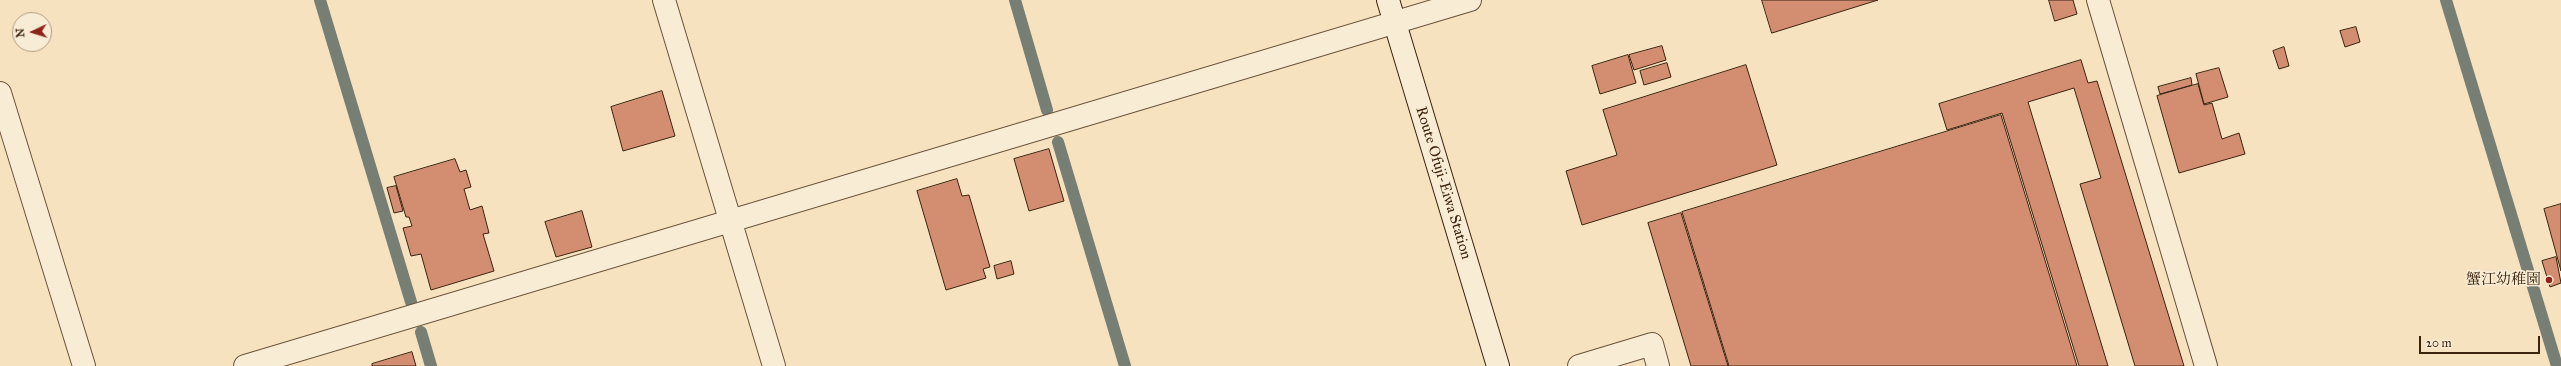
<!DOCTYPE html>
<meta charset="utf-8">
<style>
body{margin:0}
#map{position:relative;width:2561px;height:366px;overflow:hidden;background:#f6e2bf;font-family:"IM FELL Great Primer",serif}
canvas{display:block}
.north{position:absolute;left:12px;top:12px;width:40px;height:40px;box-sizing:border-box;background:#f9ecd5;border:1px solid #ad9c85;border-radius:50%;rotate:266deg;font-size:11px;font-weight:700;line-height:16px;text-align:center;color:#3c230e}
.north::after{content:'';display:block;margin:auto;width:14px;height:18px;background:#8f2418;clip-path:polygon(50% 0,100% 100%,50% 72%,0 100%)}
.scale{position:absolute;left:2419px;top:336px;width:121px;height:18px;box-sizing:border-box;border:2px solid #3c230e;border-top:0;padding-left:5px;font-size:12px;line-height:14px;white-space:nowrap;color:#3c230e;-webkit-text-stroke:3px #f9ecd5;paint-order:stroke}
</style>
<div id="map">
<canvas width="2561" height="366"></canvas>
<div class="north">N</div>
<div class="scale">20 m</div>
</div>
<script>
const c = document.querySelector('canvas').getContext('2d');
c.lineJoin = 'round';
function stroke(path, color, width, dash) {
  c.strokeStyle = color;
  c.lineWidth = width;
  c.lineCap = dash ? 'butt' : 'round';
  c.setLineDash(dash || []);
  c.stroke(path);
}
function fillPath(path, color) {
  c.fillStyle = color;
  c.fill(path, 'evenodd');
}
function label(font, color, halo, rows, align = 'center') {
  c.font = font + ' "IM FELL Great Primer","Noto Serif JP",serif';
  c.lineWidth = 3.5;
  c.setLineDash([]);
  c.textBaseline = 'middle';
  c.strokeStyle = halo;
  c.fillStyle = color;
  for (const [text, x, y, turn = 0] of rows) {
    c.save();
    c.translate(x, y);
    c.rotate((+turn || 0) * Math.PI / 180);
    c.textAlign = isNaN(turn) ? turn : align;
    if (halo) c.strokeText(text, 0, 0);
    c.fillText(text, 0, 0);
    c.restore();
  }
}
const stream = new Path2D(`
 M 320,0 L 411,302
 M 1015,0 L 1047,110
 M 2446,0 L 2557,366
 M 1058,142 L 1125,366
 M 421,332 L 431,366`);
const building = new Path2D(`
 M 1762,0 L 1878,0 L 1772,33 Z
 M 2049,0 L 2073,0 L 2077,14 L 2055,21 Z
 M 2356,27 L 2360,42 L 2345,47 L 2340,31 Z
 M 1662,46 L 1666,60 L 1634,70 L 1629,55 Z
 M 2284,47 L 2289,66 L 2279,69 L 2273,51 Z
 M 1628,55 L 1636,83 L 1600,94 L 1592,66 Z
 M 2081,60 L 2088,83 L 2097,81 L 2184,366 L 2135,366 L 2080,184 L 2101,178 L 2074,88 L 2028,102 L 2108,366 L 2079,366 L 2002,113 L 1947,130 L 1939,104 Z
 M 1667,63 L 1671,77 L 1644,85 L 1640,71 Z
 M 1746,65 L 1777,165 L 1582,225 L 1566,171 L 1617,155 L 1603,110 Z
 M 2219,68 L 2228,97 L 2204,104 L 2196,74 Z
 M 2191,78 L 2192,85 L 2160,94 L 2158,87 Z
 M 2198,84 L 2204,105 L 2212,103 L 2222,139 L 2239,133 L 2245,154 L 2179,173 L 2157,96 Z
 M 662,91 L 675,136 L 623,151 L 611,107 Z
 M 2001,115 L 2077,366 L 1729,366 L 1682,212 Z
 M 1049,149 L 1064,201 L 1029,211 L 1014,159 Z
 M 455,159 L 460,172 L 466,170 L 471,187 L 464,189 L 470,210 L 482,206 L 489,233 L 483,234 L 494,271 L 431,290 L 421,254 L 411,256 L 403,228 L 412,226 L 409,217 L 406,217 L 394,177 Z
 M 957,179 L 962,196 L 969,195 L 990,267 L 983,269 L 986,278 L 946,290 L 917,191 Z
 M 396,186 L 403,211 L 394,213 L 387,188 Z
 M 2561,204 L 2561,271 L 2544,209 Z
 M 582,211 L 592,247 L 556,257 L 545,222 Z
 M 1681,213 L 1728,366 L 1691,366 L 1648,223 Z
 M 2556,257 L 2561,283 L 2550,287 L 2542,261 Z
 M 1011,261 L 1014,274 L 997,279 L 994,266 Z
 M 412,352 L 416,366 L 372,366 L 372,364 Z`);
const service = new Path2D(`
 M 1579,366 L 1652,344 L 1658,366`);
const minor = new Path2D(`
 M 664,0 L 774,366
 M 2098,0 L 2206,366
 M 0,93 L 84,366
 M 245,366 L 1470,0`);
const secondary = new Path2D(`
 M 1388,0 L 1498,366`);
const markers = [
 [2549,280,4,"#8f2418"]
];
const streetNames = [
 ["Route Ofuji-Eiwa Station",1443,183,73]
];
const poiNames = [
 ["蟹江幼稚園",2541,280]
];
stroke(stream, '#777f74', 12);
fillPath(building, '#d38e72');
stroke(building, '#3c230e', 1);
stroke(service, '#6a533a', 24);
stroke(minor, '#6a533a', 24);
stroke(secondary, '#3c230e', 24);
stroke(service, '#f9ecd5', 22);
stroke(minor, '#f9ecd5', 22);
stroke(secondary, '#f9ecd5', 22);
for (const [x, y, r, color] of markers) {
  const dot = new Path2D();
  dot.arc(x, y, r, 0, 2 * Math.PI);
  c.fillStyle = color;
  c.fill(dot);
  stroke(dot, '#f9ecd5', 1.5);
}
label('15px', '#3c230e', '#f9ecd5', streetNames);
label('15px', '#3c230e', '#f9ecd5', poiNames, 'right');
</script>
